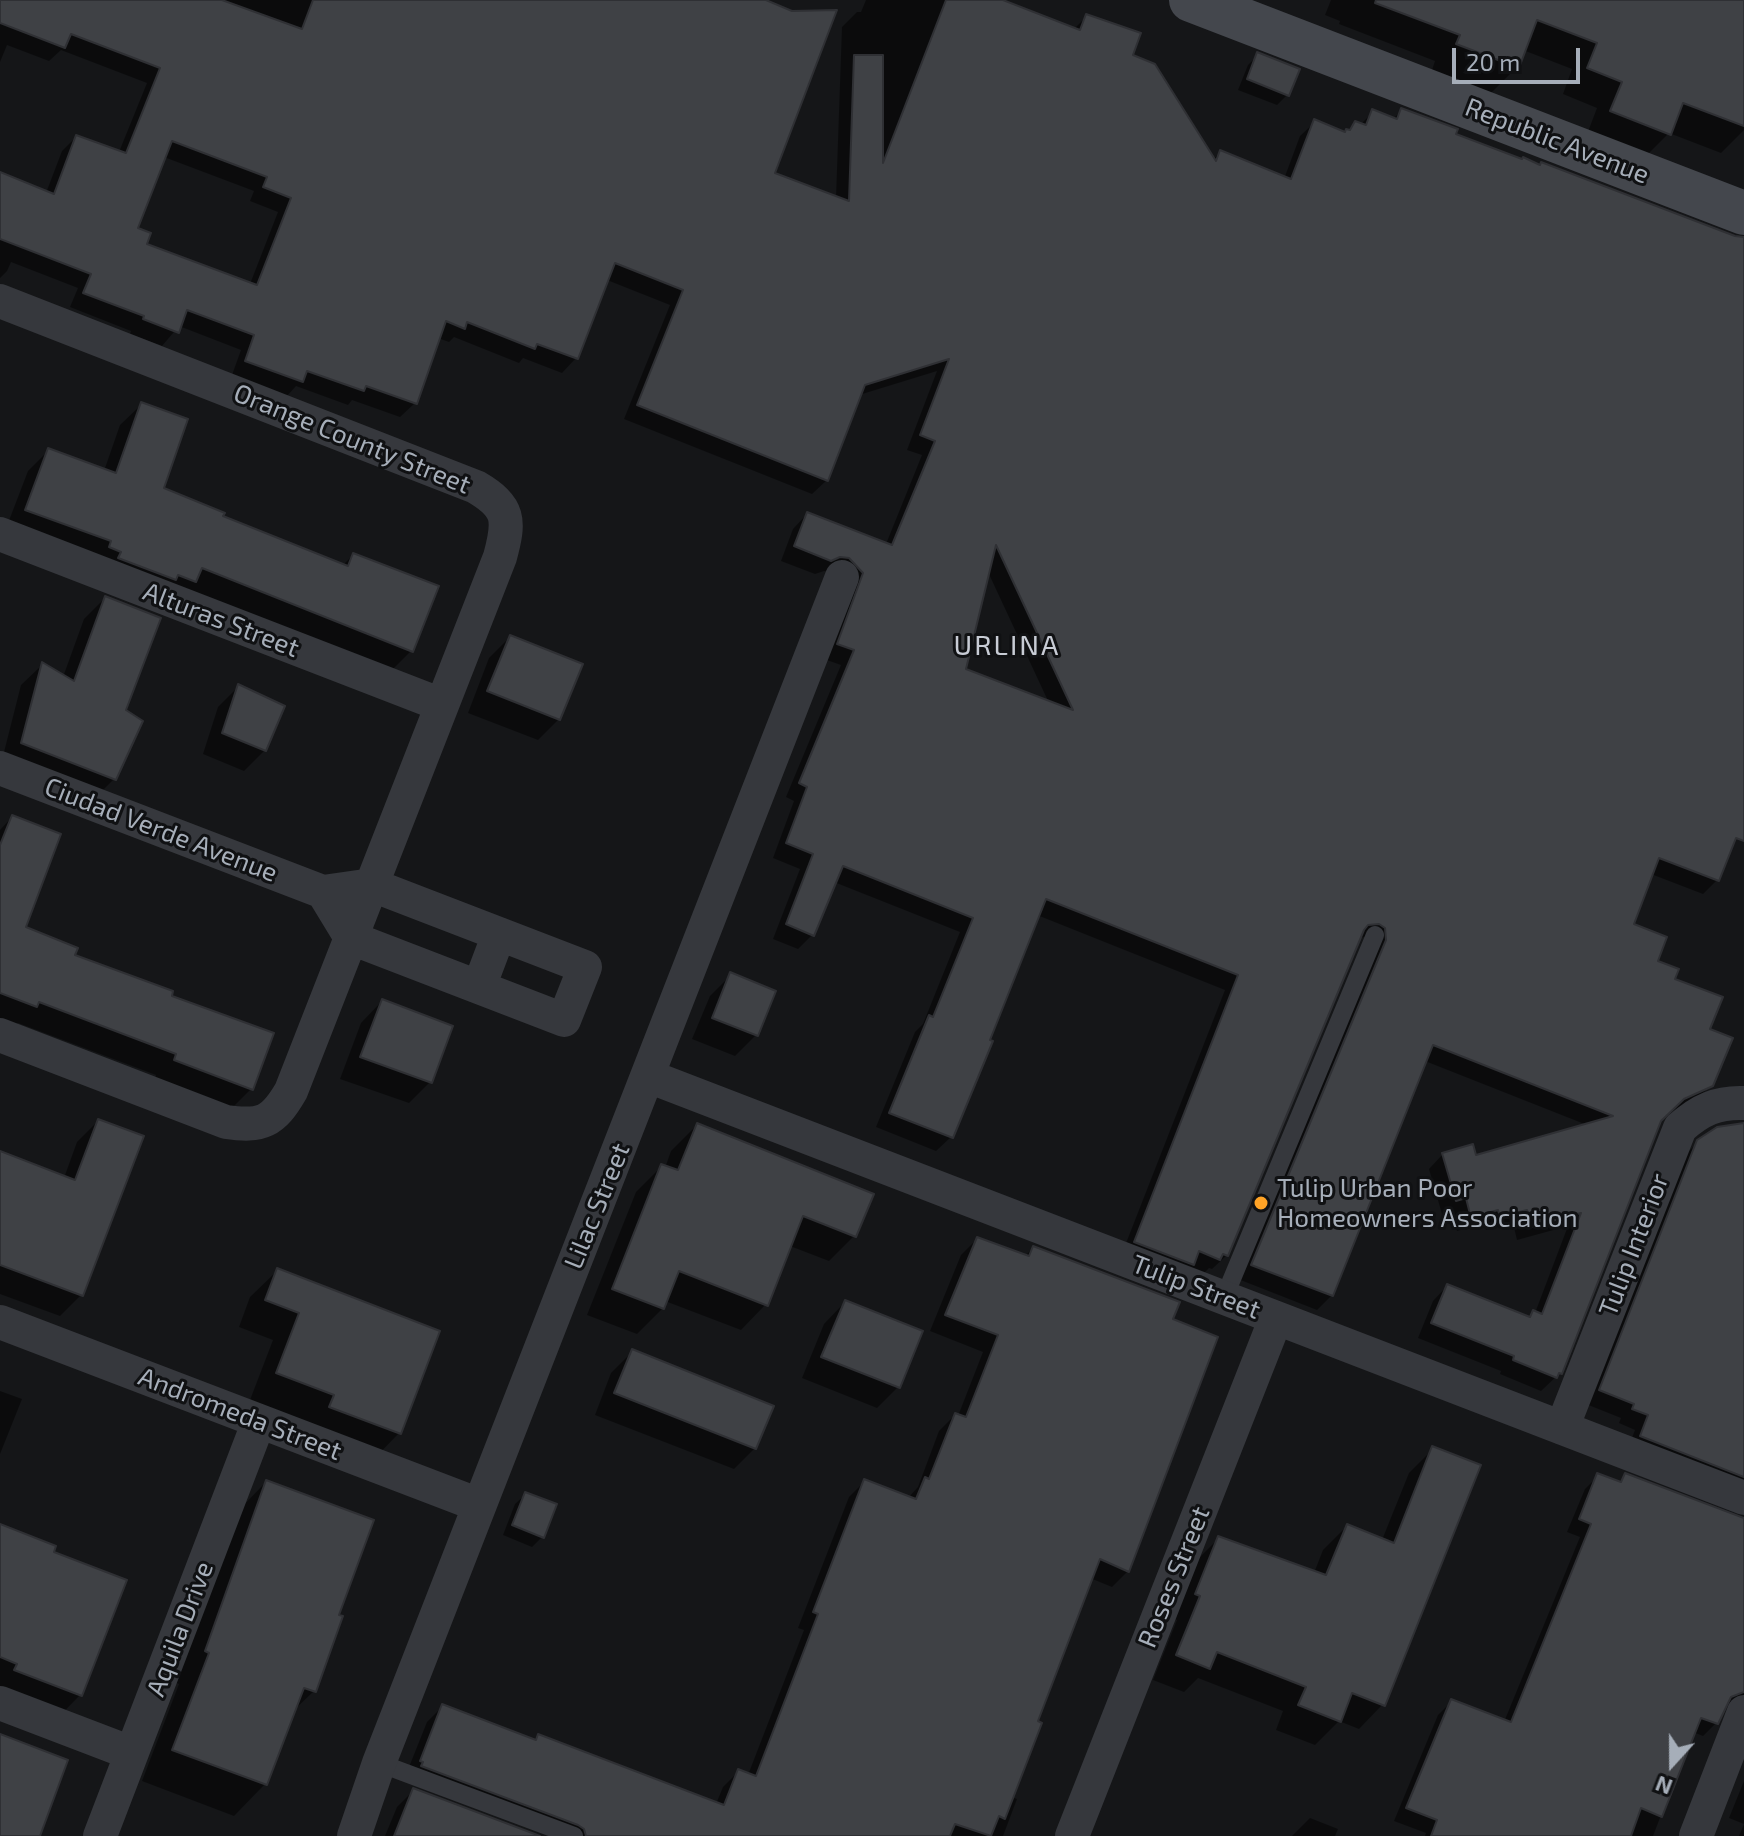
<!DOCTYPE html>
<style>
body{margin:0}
#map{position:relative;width:1744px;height:1836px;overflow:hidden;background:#151618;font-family:"Exo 2",sans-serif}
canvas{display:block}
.north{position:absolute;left:1632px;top:1724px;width:80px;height:80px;-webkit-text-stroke:6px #101113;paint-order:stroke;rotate:201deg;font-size:22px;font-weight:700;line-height:32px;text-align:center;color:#a6aeb9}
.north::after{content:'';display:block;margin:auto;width:28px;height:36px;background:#a6aeb9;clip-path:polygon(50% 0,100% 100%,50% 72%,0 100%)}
.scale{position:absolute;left:1452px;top:48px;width:128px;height:36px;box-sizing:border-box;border:4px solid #a6aeb9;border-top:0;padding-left:10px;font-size:24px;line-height:28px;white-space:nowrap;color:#a6aeb9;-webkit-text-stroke:6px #101113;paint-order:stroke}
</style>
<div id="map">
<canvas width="1744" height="1836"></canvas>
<div class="north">N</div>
<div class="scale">20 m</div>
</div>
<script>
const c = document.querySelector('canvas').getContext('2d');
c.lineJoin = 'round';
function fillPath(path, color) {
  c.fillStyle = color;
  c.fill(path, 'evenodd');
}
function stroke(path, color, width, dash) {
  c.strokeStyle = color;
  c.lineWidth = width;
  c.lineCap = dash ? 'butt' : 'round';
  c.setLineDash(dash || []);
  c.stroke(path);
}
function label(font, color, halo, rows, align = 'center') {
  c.font = font + ' "Exo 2",sans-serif';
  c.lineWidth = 6;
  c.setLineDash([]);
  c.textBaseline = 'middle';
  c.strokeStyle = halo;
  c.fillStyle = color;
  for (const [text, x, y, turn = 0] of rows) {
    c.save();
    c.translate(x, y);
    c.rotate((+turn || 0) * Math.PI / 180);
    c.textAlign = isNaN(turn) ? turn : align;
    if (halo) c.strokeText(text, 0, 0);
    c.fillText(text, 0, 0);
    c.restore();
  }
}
const shadow = new Path2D(`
 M 0,0 L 765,0 L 772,174 L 836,198 L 842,27 L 857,12 L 861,12 L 866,0 L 997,0 L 1074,29 L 1087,16 L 1130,56 L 1213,160 L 1220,152 L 1284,179 L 1300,136 L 1315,122 L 1344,134 L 1355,123 L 1360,125 L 1373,112 L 1392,120 L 1402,110 L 1453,135 L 1735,238 L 1744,238 L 1744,840 L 1738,838 L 1731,844 L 1717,880 L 1703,894 L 1651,874 L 1631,925 L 1707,1030 L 1711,1085 L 1696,1100 L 1667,1113 L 1659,1121 L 1560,1373 L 1541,1391 L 1500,1374 L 1501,1371 L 1418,1338 L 1433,1301 L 1447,1286 L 1527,1318 L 1535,1313 L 1568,1226 L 1517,1240 L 1513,1223 L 1486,1230 L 1483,1223 L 1457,1231 L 1452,1212 L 1442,1214 L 1429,1169 L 1443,1154 L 1475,1157 L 1587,1125 L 1425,1061 L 1332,1295 L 1317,1310 L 1238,1279 L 1371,943 L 1364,937 L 1359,938 L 1227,1255 L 1212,1269 L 1209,1268 L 1204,1273 L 1121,1256 L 1225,990 L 1037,915 L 951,1137 L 936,1151 L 876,1127 L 915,1032 L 923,1024 L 960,932 L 834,882 L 813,934 L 798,949 L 773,939 L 800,869 L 773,858 L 794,801 L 786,797 L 841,665 L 824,659 L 834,572 L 824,571 L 815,574 L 781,561 L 793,529 L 807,514 L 886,544 L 922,455 L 907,450 L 937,371 L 859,395 L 827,480 L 812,494 L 624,419 L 670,305 L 607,280 L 576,358 L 562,373 L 523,358 L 519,363 L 454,337 L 449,342 L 438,338 L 415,403 L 400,417 L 352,400 L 348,405 L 296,386 L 287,396 L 232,375 L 241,350 L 179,326 L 162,346 L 130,334 L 131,331 L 70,307 L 78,288 L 11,262 L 7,271 L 0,278 L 0,174 L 46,193 L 62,151 L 76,137 L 119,152 L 147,83 L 61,50 L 49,61 L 7,45 L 0,62 ZM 164,157 L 254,191 L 250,201 L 278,212 L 250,284 L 144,245 L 136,230 ZM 988,572 L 1049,703 L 963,670 Z
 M 1331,0 L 1744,0 L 1744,130 L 1721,153 L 1669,133 L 1643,159 L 1586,137 L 1597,108 L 1563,94 L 1572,69 L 1523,50 L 1517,67 L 1491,93 L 1432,70 L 1435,61 L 1339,24 L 1340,21 L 1325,15 Z
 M 1258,55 L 1287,95 L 1277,105 L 1238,90 L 1248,65 Z
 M 142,404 L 162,490 L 220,517 L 342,566 L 353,555 L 411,651 L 390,672 L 5,531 L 28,471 L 49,450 L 104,471 L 120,425 Z
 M 105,598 L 123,711 L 141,721 L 114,779 L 93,800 L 1,764 L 21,685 L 42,665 L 63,677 L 84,619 Z
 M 510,637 L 559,719 L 538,740 L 468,713 L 489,658 Z
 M 239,686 L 265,750 L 244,771 L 203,754 L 218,707 Z
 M 12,817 L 23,929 L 73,956 L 169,997 L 251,1089 L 230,1110 L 154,1081 L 156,1075 L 18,1023 L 14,1027 L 0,1022 L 0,830 Z
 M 731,975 L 756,1035 L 735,1056 L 692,1039 L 710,996 Z
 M 382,1001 L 430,1082 L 409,1103 L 340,1079 L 361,1023 Z
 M 98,1121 L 81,1295 L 60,1316 L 0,1294 L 0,1153 L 64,1178 L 77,1142 Z
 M 1744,1124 L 1744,1499 L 1627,1451 L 1635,1430 L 1619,1423 L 1621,1418 L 1586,1404 L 1683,1157 L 1698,1142 Z
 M 697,1125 L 855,1235 L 829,1261 L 790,1246 L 766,1304 L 741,1330 L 665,1301 L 663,1308 L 637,1334 L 587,1315 L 636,1192 L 662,1166 L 665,1168 L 671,1151 Z
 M 977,1239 L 1024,1257 L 1033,1248 L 1171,1320 L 1128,1571 L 1112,1587 L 1090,1578 L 1035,1722 L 1011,1797 L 1017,1799 L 1003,1836 L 550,1836 L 405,1777 L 427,1722 L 443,1706 L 534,1741 L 539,1737 L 716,1804 L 723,1787 L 739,1771 L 748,1775 L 804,1630 L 798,1628 L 849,1497 L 865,1481 L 908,1498 L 918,1487 L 939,1431 L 955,1415 L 958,1416 L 983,1352 L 930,1331 L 961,1255 Z
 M 278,1270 L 400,1432 L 373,1460 L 250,1400 L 273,1340 L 239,1327 L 250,1297 Z
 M 845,1302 L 898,1387 L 877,1408 L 802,1378 L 824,1324 Z
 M 632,1352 L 755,1448 L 734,1469 L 595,1415 L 611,1373 Z
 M 0,1391 L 22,1399 L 0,1454 Z
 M 1433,1449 L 1383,1704 L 1359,1729 L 1339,1721 L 1315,1745 L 1276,1730 L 1283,1711 L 1198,1678 L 1184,1692 L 1153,1680 L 1177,1620 L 1172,1618 L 1195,1562 L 1219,1538 L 1314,1573 L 1323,1550 L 1347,1526 L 1382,1540 L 1409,1473 Z
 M 1598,1476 L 1618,1483 L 1625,1476 L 1744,1520 L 1744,1710 L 1739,1706 L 1727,1704 L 1716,1723 L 1703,1736 L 1693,1732 L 1653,1836 L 1425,1836 L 1426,1833 L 1394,1821 L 1438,1715 L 1451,1702 L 1504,1722 L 1580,1537 L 1567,1532 L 1585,1489 Z
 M 266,1482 L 336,1616 L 314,1691 L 292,1712 L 265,1784 L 234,1816 L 142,1781 L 179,1684 L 174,1682 L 235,1514 Z
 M 526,1494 L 543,1536 L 532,1547 L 503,1535 L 515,1504 Z
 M 0,1526 L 51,1553 L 80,1695 L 49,1727 L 0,1708 Z
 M 1744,1781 L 1744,1836 L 1739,1836 L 1744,1824 L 1729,1818 Z
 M 413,1791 L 534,1836 L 385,1836 L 397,1807 Z
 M 1310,1818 L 1338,1829 L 1335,1836 L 1292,1836 Z`);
const building = new Path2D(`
 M 0,0 L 222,0 L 302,29 L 313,0 L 766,0 L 792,11 L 837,10 L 775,173 L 849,201 L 854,55 L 883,55 L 883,163 L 946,0 L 1003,0 L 1080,30 L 1086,14 L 1141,33 L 1133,55 L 1155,64 L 1216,161 L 1220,150 L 1291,179 L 1314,119 L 1345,132 L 1346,129 L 1350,130 L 1355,121 L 1366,125 L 1372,109 L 1397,119 L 1401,108 L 1458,129 L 1456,134 L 1522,159 L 1523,157 L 1540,165 L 1541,162 L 1735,236 L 1744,237 L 1744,841 L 1736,838 L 1719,881 L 1659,858 L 1634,924 L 1667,937 L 1658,961 L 1679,969 L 1675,979 L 1723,997 L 1710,1029 L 1733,1038 L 1713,1086 L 1684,1099 L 1661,1121 L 1562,1374 L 1559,1373 L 1557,1378 L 1513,1360 L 1514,1356 L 1431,1323 L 1447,1284 L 1530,1317 L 1533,1310 L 1542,1314 L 1581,1213 L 1531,1227 L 1527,1210 L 1500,1217 L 1498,1210 L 1471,1218 L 1466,1198 L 1456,1201 L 1442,1153 L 1473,1144 L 1476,1155 L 1613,1116 L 1433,1045 L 1333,1296 L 1251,1265 L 1386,940 L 1385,928 L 1379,924 L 1368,925 L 1364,930 L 1228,1256 L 1223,1254 L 1220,1260 L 1199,1251 L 1194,1265 L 1134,1242 L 1238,975 L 1046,899 L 990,1040 L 993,1041 L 953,1138 L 889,1113 L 929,1015 L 933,1017 L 973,918 L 843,866 L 814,936 L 786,924 L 813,854 L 786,843 L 807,787 L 799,783 L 854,650 L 837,644 L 863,573 L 849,558 L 840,557 L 831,561 L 794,546 L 807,512 L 892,545 L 935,441 L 920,435 L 949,359 L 865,385 L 828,481 L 637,405 L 683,290 L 615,263 L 578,359 L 537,344 L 535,349 L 467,322 L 465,329 L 446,321 L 417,404 L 366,386 L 364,391 L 307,371 L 303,382 L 245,361 L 254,335 L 187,310 L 179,333 L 143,319 L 144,316 L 83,293 L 91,274 L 0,239 L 0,172 L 54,194 L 76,135 L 126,153 L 160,68 L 71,34 L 65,48 L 0,23 ZM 172,141 L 267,177 L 263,187 L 291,198 L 257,285 L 147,244 L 151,233 L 138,228 ZM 996,545 L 1073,710 L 966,669 Z
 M 1376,0 L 1744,0 L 1744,126 L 1683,103 L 1671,135 L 1610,111 L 1622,82 L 1587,68 L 1597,43 L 1537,20 L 1519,68 L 1456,44 L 1460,35 L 1375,3 Z
 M 1257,52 L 1300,69 L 1289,96 L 1247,79 Z
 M 141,402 L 188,419 L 164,488 L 225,513 L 223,516 L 348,566 L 353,553 L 439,586 L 413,652 L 202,568 L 196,582 L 178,575 L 176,580 L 118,558 L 121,552 L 109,547 L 111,541 L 25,510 L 48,448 L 116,473 Z
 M 105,596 L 161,618 L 126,710 L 143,721 L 116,780 L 21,743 L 42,662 L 74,681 Z
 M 510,635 L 583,664 L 560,720 L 487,691 Z
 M 238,684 L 285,706 L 266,751 L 222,733 Z
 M 12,815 L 61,834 L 26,927 L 78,948 L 75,955 L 173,991 L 172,996 L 274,1033 L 253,1090 L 174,1060 L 176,1054 L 39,1002 L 37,1007 L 0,993 L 0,845 Z
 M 730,972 L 776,991 L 758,1036 L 712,1018 Z
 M 382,999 L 453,1026 L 432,1083 L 360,1057 Z
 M 98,1119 L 144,1136 L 83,1296 L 0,1265 L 0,1151 L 75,1180 Z
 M 697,1123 L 874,1194 L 856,1237 L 803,1216 L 768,1306 L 679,1271 L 664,1309 L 612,1289 L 661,1164 L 678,1170 Z
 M 1744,1123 L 1744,1477 L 1640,1436 L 1648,1415 L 1632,1409 L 1634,1404 L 1599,1390 L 1697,1140 L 1717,1127 Z
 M 977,1237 L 1029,1256 L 1033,1246 L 1180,1302 L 1173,1319 L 1218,1337 L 1129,1572 L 1100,1559 L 1038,1721 L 1042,1723 L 1005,1819 L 999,1816 L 991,1836 L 955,1824 L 950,1836 L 586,1836 L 584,1829 L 578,1825 L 421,1766 L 423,1762 L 420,1761 L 442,1704 L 536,1740 L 538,1734 L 724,1805 L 738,1769 L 756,1776 L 818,1614 L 813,1612 L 864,1479 L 916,1499 L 925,1477 L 929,1479 L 955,1413 L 966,1417 L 998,1335 L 945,1315 Z
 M 277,1268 L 440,1331 L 401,1434 L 329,1407 L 334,1395 L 276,1373 L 299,1313 L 265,1300 Z
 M 845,1300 L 923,1331 L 900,1388 L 821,1357 Z
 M 632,1349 L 774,1406 L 756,1449 L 614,1393 Z
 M 1432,1446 L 1481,1465 L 1385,1706 L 1352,1693 L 1341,1722 L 1298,1705 L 1306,1687 L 1217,1652 L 1210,1669 L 1176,1655 L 1200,1596 L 1195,1594 L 1218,1536 L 1326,1575 L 1347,1524 L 1394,1543 Z
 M 1597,1473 L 1621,1482 L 1625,1473 L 1744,1518 L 1744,1692 L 1731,1697 L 1718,1724 L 1701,1718 L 1662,1817 L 1641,1808 L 1631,1836 L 1431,1836 L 1437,1820 L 1406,1808 L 1451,1699 L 1511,1722 L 1591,1524 L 1579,1519 Z
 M 266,1480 L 374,1520 L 339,1615 L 343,1616 L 316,1692 L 304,1688 L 267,1785 L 172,1750 L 209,1653 L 205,1651 Z
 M 525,1492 L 557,1504 L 544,1538 L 512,1525 Z
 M 0,1524 L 56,1546 L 54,1552 L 127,1580 L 82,1696 L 14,1670 L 17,1664 L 0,1657 Z
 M 0,1734 L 68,1760 L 40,1836 L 0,1836 Z
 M 413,1788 L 540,1836 L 394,1836 Z`);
const lane = new Path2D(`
 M 1224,1298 L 1375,935
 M 379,1763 L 574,1836`);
const street = new Path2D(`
 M 0,301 L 476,487 C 510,507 510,520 500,557 L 291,1091 C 273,1122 262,1127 226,1122 L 0,1035
 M 0,534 L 442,705
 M 0,768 L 323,892 L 372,885 L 585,967 L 564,1020 L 351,938 L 323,892
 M 479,987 L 499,934
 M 648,1076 L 1744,1498
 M 0,1322 L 479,1505
 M 1562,1428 L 1680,1128 C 1700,1110 1717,1102 1744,1103
 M 0,1703 L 131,1753
 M 100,1836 L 259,1421
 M 354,1836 L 379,1763 L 842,577
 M 1072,1836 L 1276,1318
 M 1696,1836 L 1744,1712`);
const secondary = new Path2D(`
 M 1191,0 L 1744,213`);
const markers = [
 [1261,1203,8,"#ffa326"]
];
const streetNames = [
 ["Republic Avenue",1557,141,21],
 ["Orange County Street",352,439,22],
 ["Alturas Street",221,620,21],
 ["Ciudad Verde Avenue",161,830,21],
 ["Lilac Street",597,1206,-68],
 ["Tulip Interior",1634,1245,-69],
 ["Tulip Street",1196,1287,21],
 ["Andromeda Street",240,1414,21],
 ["Roses Street",1174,1577,-68],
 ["Aquila Drive",180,1629,-69]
];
const poiNames = [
 ["Tulip Urban Poor",1277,1188],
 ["Homeowners Association",1277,1218]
];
const neighbourhoodNames = [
 ["URLINA",1007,646]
];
fillPath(shadow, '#0007');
fillPath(building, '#3f4145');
stroke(building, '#2f3034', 2);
stroke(lane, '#36383d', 18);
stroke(street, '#36383d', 34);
stroke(secondary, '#44474d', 44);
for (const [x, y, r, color] of markers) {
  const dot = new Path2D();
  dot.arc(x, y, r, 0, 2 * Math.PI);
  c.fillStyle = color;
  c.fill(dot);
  stroke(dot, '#101113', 3);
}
label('26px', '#a6aeb9', '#101113', streetNames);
label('26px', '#a6aeb9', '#101113', poiNames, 'left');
c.letterSpacing = '2px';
label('28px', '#c8ccd5', '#101113', neighbourhoodNames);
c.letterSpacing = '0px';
</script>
